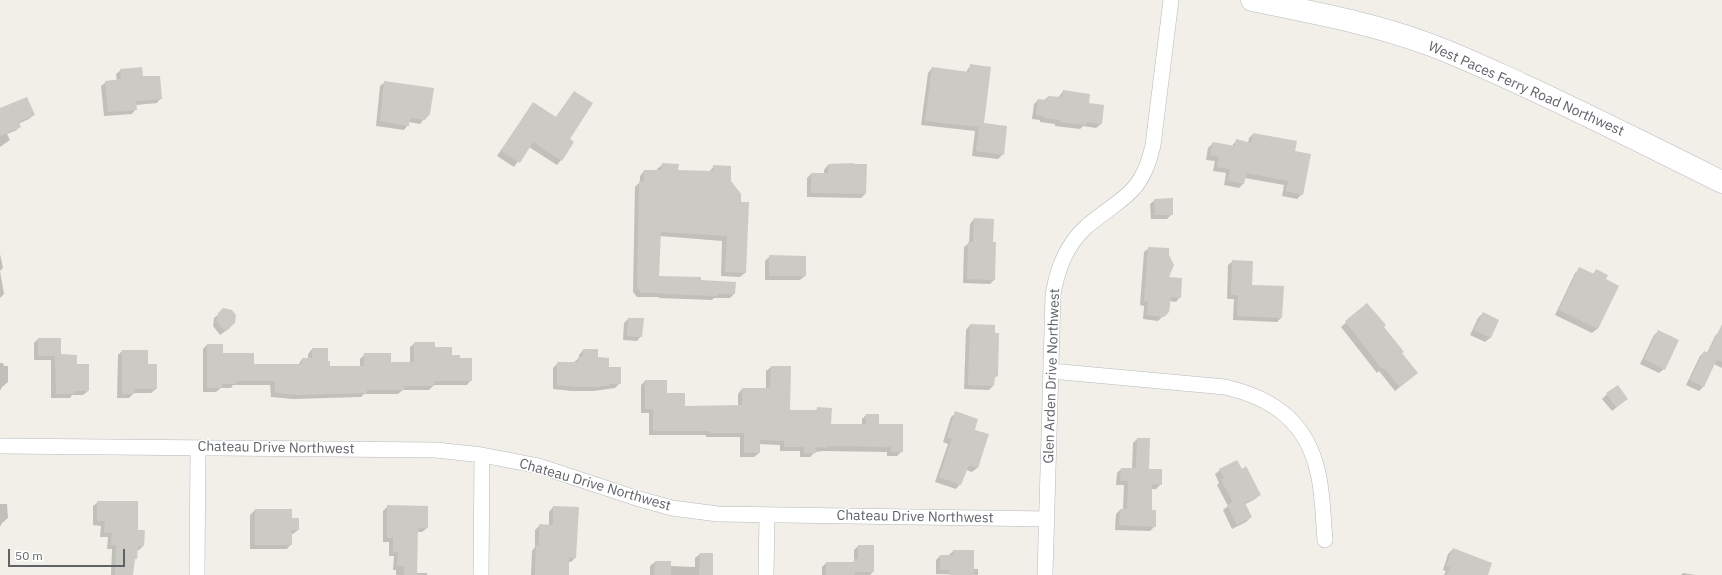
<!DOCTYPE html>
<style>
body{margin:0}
#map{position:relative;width:1722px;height:575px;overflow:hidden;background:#f1efe8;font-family:"IBM Plex Sans",sans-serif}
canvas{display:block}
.scale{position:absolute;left:8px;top:549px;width:117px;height:18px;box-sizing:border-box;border:2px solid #5f6368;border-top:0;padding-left:5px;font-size:12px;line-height:14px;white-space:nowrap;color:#5f6368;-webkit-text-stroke:3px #fff;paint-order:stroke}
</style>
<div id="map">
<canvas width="1722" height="575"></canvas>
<div class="scale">50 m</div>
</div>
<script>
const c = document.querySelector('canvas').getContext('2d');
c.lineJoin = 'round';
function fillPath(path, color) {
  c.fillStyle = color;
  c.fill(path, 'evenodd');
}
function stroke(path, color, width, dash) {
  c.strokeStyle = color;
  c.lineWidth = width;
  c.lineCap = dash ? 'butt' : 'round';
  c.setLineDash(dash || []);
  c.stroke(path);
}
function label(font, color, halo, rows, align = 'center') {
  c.font = font + ' "IBM Plex Sans",sans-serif';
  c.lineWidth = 3;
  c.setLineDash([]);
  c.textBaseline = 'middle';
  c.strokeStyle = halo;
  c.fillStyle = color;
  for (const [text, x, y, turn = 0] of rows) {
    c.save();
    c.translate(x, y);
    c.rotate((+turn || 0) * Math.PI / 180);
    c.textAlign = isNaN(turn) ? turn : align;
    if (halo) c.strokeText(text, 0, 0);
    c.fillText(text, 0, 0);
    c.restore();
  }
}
const shadow = new Path2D(`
 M 971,65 L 983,124 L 1003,154 L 998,159 L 972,156 L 975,131 L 921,125 L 928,73 L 932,68 L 966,72 Z
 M 121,70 L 142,77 L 161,98 L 157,103 L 136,105 L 136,109 L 132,114 L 104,116 L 101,86 L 106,82 L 117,81 L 116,74 Z
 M 385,82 L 424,119 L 420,124 L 409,122 L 408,125 L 404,130 L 376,126 L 380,86 Z
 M 1063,91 L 1101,124 L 1096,128 L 1083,126 L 1080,129 L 1055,126 L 1055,124 L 1040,122 L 1040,120 L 1032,119 L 1034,104 L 1038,100 L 1044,100 L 1048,97 L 1058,98 Z
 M 574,92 L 568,139 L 561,160 L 557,165 L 529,147 L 514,167 L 497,156 L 533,103 L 555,118 Z
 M 0,109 L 34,115 L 29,119 L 18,124 L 20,127 L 15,131 L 7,134 L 10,140 L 0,147 Z
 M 1253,134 L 1302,194 L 1297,199 L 1282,196 L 1284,185 L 1245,178 L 1244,183 L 1239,188 L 1224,185 L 1226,173 L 1213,171 L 1215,161 L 1206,160 L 1208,148 L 1213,143 L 1231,147 L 1236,141 L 1248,143 L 1249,138 Z
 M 662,165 L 677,171 L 709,172 L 714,166 L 730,181 L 745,273 L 740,277 L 721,276 L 722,241 L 660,236 L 658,277 L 700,281 L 734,294 L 730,298 L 714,298 L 712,300 L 659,298 L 659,297 L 637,297 L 633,292 L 635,187 L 640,182 L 640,176 L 644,171 L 657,171 L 657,169 Z
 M 828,165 L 866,193 L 861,198 L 807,197 L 807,178 L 811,174 L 824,174 L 824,170 Z
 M 1155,200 L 1172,214 L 1167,219 L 1151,219 L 1150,204 Z
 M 974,219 L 992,243 L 994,280 L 990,284 L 963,283 L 964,247 L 969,243 L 970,224 Z
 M 1149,248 L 1180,297 L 1176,302 L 1169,301 L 1168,311 L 1158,321 L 1143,319 L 1144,306 L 1140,305 L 1144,252 Z
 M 0,254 L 3,268 L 0,271 L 4,294 L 0,298 Z
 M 770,256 L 805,276 L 800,280 L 765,280 L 765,261 Z
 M 1233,261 L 1251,286 L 1281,318 L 1277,322 L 1233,320 L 1234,299 L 1227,299 L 1228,265 Z
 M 1580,269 L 1592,275 L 1596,270 L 1605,280 L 1617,286 L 1597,329 L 1592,333 L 1555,315 L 1575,273 Z
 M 1367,304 L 1401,353 L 1412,377 L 1395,391 L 1379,371 L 1377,373 L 1341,327 Z
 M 1483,313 L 1498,320 L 1490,338 L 1485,342 L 1470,335 L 1478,318 Z
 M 219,314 L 230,328 L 220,335 L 213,326 L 214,318 Z
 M 628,319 L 641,336 L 637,341 L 623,340 L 624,323 Z
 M 970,325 L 997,376 L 993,379 L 993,386 L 989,390 L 964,389 L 966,330 Z
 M 1659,331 L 1664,369 L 1659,373 L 1640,364 L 1654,335 Z
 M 1719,332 L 1722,333 L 1722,368 L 1714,364 L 1703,387 L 1699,391 L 1686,385 L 1700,356 L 1704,352 L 1707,353 L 1715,336 Z
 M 38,339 L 76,365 L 88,391 L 83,395 L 72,395 L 70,398 L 51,398 L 51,360 L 34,360 L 34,343 Z
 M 415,343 L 434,348 L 459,359 L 471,380 L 467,385 L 434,385 L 429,390 L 403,390 L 398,394 L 364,394 L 361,397 L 293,399 L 271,397 L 270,385 L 233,385 L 231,388 L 221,388 L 216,392 L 203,392 L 203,349 L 207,345 L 222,354 L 253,365 L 298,365 L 302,359 L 308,359 L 308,354 L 312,349 L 327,362 L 329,367 L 360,367 L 360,359 L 365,354 L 390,363 L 410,363 L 410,347 Z
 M 583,350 L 597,358 L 608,368 L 620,383 L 615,388 L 594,391 L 572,391 L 553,389 L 553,368 L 558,363 L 573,363 L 579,358 L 579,355 Z
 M 122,351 L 147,365 L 156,389 L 151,393 L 134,393 L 129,398 L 117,398 L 118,355 Z
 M 0,363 L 3,363 L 4,366 L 8,366 L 8,382 L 2,387 L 0,391 Z
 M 771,367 L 789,411 L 815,411 L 818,408 L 830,425 L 862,425 L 862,419 L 866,415 L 878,425 L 902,451 L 897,456 L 887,456 L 887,452 L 823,451 L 815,452 L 810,457 L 800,457 L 800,451 L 780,451 L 780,445 L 759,444 L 759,453 L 754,457 L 740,457 L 740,437 L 706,437 L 706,435 L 649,435 L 649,413 L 641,413 L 641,385 L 645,381 L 684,407 L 738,406 L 738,394 L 742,389 L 766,389 L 766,371 Z
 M 1607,394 L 1627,399 L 1612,411 L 1602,399 Z
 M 956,413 L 974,430 L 987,435 L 977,468 L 972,472 L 966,470 L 960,484 L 956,489 L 935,482 L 948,444 L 943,442 L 951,417 Z
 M 1137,439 L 1148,470 L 1161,484 L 1156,489 L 1151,489 L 1151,511 L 1155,526 L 1150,531 L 1115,530 L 1116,514 L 1120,510 L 1123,510 L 1124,485 L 1116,485 L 1117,473 L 1121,469 L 1132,469 L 1133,443 Z
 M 1220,470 L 1241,470 L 1260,495 L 1255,499 L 1244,505 L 1251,517 L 1246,522 L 1232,529 L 1223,510 L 1228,506 L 1217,485 L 1219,483 L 1215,474 Z
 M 98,502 L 137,531 L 143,546 L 139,550 L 136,550 L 136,558 L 134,561 L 132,575 L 111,575 L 112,549 L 107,549 L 108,537 L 100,537 L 101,526 L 93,525 L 93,506 Z
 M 0,504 L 7,504 L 8,518 L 2,523 L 0,527 Z
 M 388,506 L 427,528 L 422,532 L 417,532 L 416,573 L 427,573 L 427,575 L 396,575 L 396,570 L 393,570 L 394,556 L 389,556 L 389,542 L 383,542 L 383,511 Z
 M 553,507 L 575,558 L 571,562 L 568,562 L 568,575 L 531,575 L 532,551 L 535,547 L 535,530 L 540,525 L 549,526 L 549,512 Z
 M 255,510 L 291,519 L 298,530 L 293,534 L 291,534 L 291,544 L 287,549 L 250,549 L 250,515 Z
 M 858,546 L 873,546 L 873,572 L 870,575 L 822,575 L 822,567 L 826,563 L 852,563 L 854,561 L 854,550 Z
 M 1453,549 L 1487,575 L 1444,575 L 1446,571 L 1443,570 L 1448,554 Z
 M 953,551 L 973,569 L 978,569 L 978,575 L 936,574 L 936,560 L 940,556 L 948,556 Z
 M 700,554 L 712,554 L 712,575 L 650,575 L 650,566 L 655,562 L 670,566 L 695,567 L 695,558 Z
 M 1683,573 L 1695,575 L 1681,575 Z`);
const building = new Path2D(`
 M 970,64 L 991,67 L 984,123 L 1007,126 L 1004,155 L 976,151 L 979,127 L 925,121 L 932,67 L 969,72 Z
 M 142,67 L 143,76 L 160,76 L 162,99 L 136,101 L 137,110 L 108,112 L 105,81 L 121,79 L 120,69 Z
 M 384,81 L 434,88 L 430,114 L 425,120 L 410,118 L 409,126 L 380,121 Z
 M 1063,90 L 1090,94 L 1089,103 L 1104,105 L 1102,124 L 1086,122 L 1086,125 L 1059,122 L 1059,120 L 1044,118 L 1044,116 L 1036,115 L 1038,99 L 1047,100 L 1048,96 L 1062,97 Z
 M 574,91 L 593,103 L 570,139 L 574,142 L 562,161 L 533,142 L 520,163 L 501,151 L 533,102 L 556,117 Z
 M 27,97 L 35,115 L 19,122 L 21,127 L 0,136 L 0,108 Z
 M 1253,133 L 1297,141 L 1295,151 L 1311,154 L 1303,195 L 1286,191 L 1288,181 L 1247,173 L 1244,184 L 1228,180 L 1230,169 L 1217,167 L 1219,157 L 1210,155 L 1213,142 L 1235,146 L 1236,139 L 1251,143 Z
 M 662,163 L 679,164 L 678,170 L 713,171 L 713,165 L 731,166 L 731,181 L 741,194 L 741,202 L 749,202 L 746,273 L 725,272 L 727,236 L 661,232 L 659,276 L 701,277 L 701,280 L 736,282 L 735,294 L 717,294 L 717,296 L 663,294 L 663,293 L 641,293 L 637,287 L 639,181 L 644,181 L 644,170 L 661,170 Z
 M 854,163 L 854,164 L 867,164 L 866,194 L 811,193 L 811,173 L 828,173 L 828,164 Z
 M 1173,198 L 1173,215 L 1155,215 L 1154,199 Z
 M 974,218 L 994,219 L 993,242 L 996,242 L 995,280 L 967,279 L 968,242 L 973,242 Z
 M 1148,247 L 1169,248 L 1169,255 L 1174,265 L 1169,277 L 1182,278 L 1181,298 L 1171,297 L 1169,312 L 1164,317 L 1147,315 L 1148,301 L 1144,301 Z
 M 769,255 L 806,256 L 806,276 L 769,276 Z
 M 1232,260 L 1253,261 L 1252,285 L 1284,286 L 1282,318 L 1237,316 L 1238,295 L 1231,295 Z
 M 1579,267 L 1594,274 L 1596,269 L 1608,275 L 1606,279 L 1619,286 L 1598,329 L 1559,310 Z
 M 1367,303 L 1386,325 L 1384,327 L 1404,352 L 1402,353 L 1418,373 L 1400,387 L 1384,368 L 1382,369 L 1345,321 Z
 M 223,308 L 232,310 L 236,315 L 235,323 L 225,332 L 217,321 L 218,313 Z
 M 1483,312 L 1499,320 L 1491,338 L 1474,330 Z
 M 628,318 L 644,318 L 642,337 L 627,336 Z
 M 970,324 L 995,325 L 995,333 L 999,333 L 998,376 L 995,376 L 994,386 L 968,385 Z
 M 1722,324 L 1722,362 L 1717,359 L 1704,387 L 1690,380 L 1704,351 L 1708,353 Z
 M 1658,330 L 1679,340 L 1665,370 L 1644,359 Z
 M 38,338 L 61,338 L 61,354 L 77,355 L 77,364 L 89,364 L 89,391 L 75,391 L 75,394 L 56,394 L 55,356 L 38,356 Z
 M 414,342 L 435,342 L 435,347 L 452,347 L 452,355 L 460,355 L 460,358 L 472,358 L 472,381 L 434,381 L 434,386 L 404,386 L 404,390 L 367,390 L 367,393 L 298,395 L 275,393 L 275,381 L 236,381 L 236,384 L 222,384 L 222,388 L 207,388 L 207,344 L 223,344 L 223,353 L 254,353 L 254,364 L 302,364 L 302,358 L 312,358 L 312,348 L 328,348 L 328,361 L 330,361 L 330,366 L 364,366 L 364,353 L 391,353 L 391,362 L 414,362 Z
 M 583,349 L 598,349 L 598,357 L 609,358 L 609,367 L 621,367 L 621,384 L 609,384 L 609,386 L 600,386 L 600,387 L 577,387 L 557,385 L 557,362 L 578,362 L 578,357 L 583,357 Z
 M 122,350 L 148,350 L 148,364 L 157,364 L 157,389 L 135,389 L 135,394 L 122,394 Z
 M 771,366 L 791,366 L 790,410 L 817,410 L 817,407 L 832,408 L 831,424 L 866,424 L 866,414 L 879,414 L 879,424 L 903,424 L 903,452 L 891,452 L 891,447 L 827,446 L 827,448 L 816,447 L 816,453 L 804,453 L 804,447 L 784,447 L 784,441 L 760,440 L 760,453 L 744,453 L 744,433 L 710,433 L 710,431 L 653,431 L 653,409 L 645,409 L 645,380 L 667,380 L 667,393 L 685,393 L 685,406 L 742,405 L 742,388 L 770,388 Z
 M 1618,385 L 1628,399 L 1616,407 L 1606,393 Z
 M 955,411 L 978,419 L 975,430 L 989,434 L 978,468 L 969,465 L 961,485 L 939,477 L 952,439 L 947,438 Z
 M 1137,438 L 1150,438 L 1149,469 L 1162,469 L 1162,485 L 1152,484 L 1152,510 L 1156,510 L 1156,527 L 1119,525 L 1120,509 L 1127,509 L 1128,481 L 1120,481 L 1121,468 L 1136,468 Z
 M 1237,460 L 1242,469 L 1246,466 L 1261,495 L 1245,503 L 1252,517 L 1237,525 L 1227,505 L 1233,502 L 1221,480 L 1224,478 L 1219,469 Z
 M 97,501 L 138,501 L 138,530 L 145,530 L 144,546 L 138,546 L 137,559 L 135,559 L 133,575 L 115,575 L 116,545 L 111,545 L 112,533 L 104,533 L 105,521 L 97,521 Z
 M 387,505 L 428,506 L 428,528 L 418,528 L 417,575 L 404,575 L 404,566 L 397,566 L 398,552 L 393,552 L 393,538 L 387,538 Z
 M 553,506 L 579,507 L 576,558 L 569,558 L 569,575 L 535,575 L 536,545 L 539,545 L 539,524 L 553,525 Z
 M 255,509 L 292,509 L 292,518 L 299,518 L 299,530 L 292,530 L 292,545 L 255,545 Z
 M 858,545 L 874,545 L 874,572 L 855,572 L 855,575 L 826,575 L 826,562 L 854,562 L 854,559 L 858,559 Z
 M 1453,548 L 1492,563 L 1488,575 L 1447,575 L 1450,567 L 1446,566 Z
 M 953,550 L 974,550 L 974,575 L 949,575 L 949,570 L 940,570 L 940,555 L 953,555 Z
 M 700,553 L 713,553 L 713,575 L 699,575 Z
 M 655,561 L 671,561 L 671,575 L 654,575 Z`);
const street = new Path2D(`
 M 1051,371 L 1225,387 C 1273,398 1307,422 1318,473 C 1323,494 1323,518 1325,540
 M 0,446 L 436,450 L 482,455 L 539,466 L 636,498 L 672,508 L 718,514 L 1047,519
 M 197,575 L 198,448
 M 481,575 L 482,455
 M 766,575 L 767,515
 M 1045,575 L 1053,295 C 1057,270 1066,245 1086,227 C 1121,197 1142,196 1153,145 L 1171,0`);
const secondary = new Path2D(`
 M 1252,0 C 1311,12 1371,23 1428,44 C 1461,56 1492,71 1523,85 C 1590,116 1656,149 1722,182`);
const streetNames = [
 ["West Paces Ferry Road Northwest",1526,89,24],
 ["Glen Arden Drive Northwest",1052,376,-88],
 ["Chateau Drive Northwest",276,448,1],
 ["Chateau Drive Northwest",595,485,16],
 ["Chateau Drive Northwest",915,517,1]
];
fillPath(shadow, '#0003');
fillPath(building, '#cccac5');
stroke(street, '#b5b8bc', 16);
stroke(secondary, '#b6babf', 23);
stroke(street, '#fff', 15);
stroke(secondary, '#fff', 22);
label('14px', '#5f6368', '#fff', streetNames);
</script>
